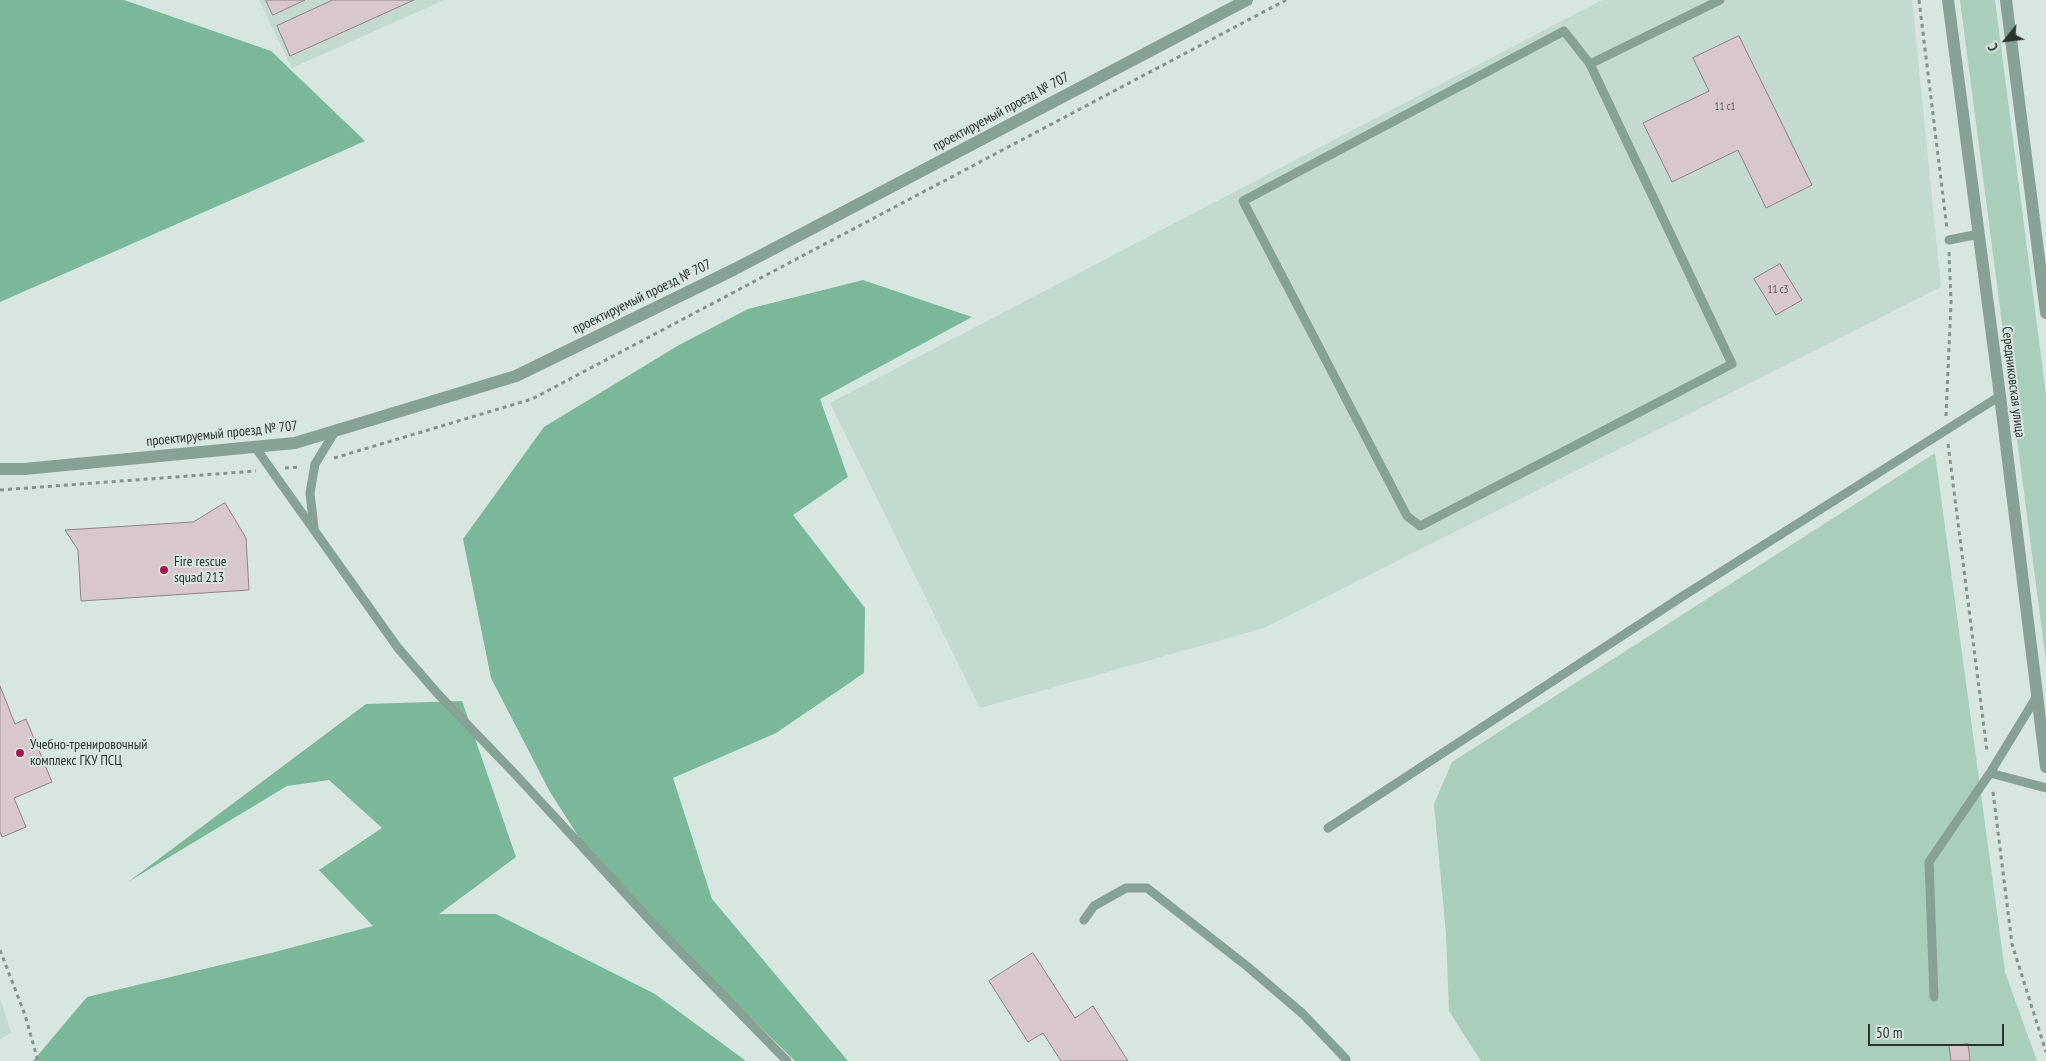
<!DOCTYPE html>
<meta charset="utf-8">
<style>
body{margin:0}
#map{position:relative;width:2046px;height:1061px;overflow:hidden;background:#d7e6de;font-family:"PT Sans Narrow",sans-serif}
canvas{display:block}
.north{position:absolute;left:1981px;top:15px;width:50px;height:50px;-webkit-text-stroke:4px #d7e6de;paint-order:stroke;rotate:241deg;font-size:14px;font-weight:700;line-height:20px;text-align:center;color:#2c322f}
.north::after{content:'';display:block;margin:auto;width:18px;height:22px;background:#2c322f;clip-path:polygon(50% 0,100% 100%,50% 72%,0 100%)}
.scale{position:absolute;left:1868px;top:1024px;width:136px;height:22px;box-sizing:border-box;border:2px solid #2c322f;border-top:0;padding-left:6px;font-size:15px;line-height:18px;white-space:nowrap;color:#2c322f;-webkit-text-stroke:4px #d7e6de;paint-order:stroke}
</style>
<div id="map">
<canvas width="2046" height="1061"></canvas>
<div class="north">С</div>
<div class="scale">50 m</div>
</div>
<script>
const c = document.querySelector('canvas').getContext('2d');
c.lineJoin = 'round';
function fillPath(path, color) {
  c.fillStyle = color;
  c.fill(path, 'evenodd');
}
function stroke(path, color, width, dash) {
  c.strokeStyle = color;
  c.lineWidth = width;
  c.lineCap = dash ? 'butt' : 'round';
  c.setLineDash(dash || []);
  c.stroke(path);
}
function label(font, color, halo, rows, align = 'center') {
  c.font = font + ' "PT Sans Narrow",sans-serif';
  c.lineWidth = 4;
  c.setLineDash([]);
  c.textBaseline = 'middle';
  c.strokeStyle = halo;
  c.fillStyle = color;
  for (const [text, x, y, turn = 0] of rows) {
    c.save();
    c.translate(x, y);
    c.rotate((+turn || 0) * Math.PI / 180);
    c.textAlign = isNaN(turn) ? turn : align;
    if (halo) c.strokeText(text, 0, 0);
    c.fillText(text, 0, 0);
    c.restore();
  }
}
const built = new Path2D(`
 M 259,0 L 444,0 L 292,68 Z
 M 1602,0 L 1912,0 L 1941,287 L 1264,628 L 980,708 L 830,403 Z
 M 0,998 L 11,1033 L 0,1039 Z`);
const green = new Path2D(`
 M 1960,0 L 1995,0 L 2046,395 L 2046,662 Z
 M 1935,453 L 2005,972 L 2037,1061 L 1481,1061 L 1449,1011 L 1446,934 L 1434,804 L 1452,762 Z`);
const forest = new Path2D(`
 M 0,0 L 124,0 L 271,51 L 365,141 L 0,302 Z
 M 863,280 L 972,317 L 820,399 L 848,477 L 793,515 L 865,608 L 864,673 L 776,733 L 673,778 L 712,899 L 848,1061 L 795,1061 L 600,870 L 550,792 L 491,678 L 463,539 L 544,427 L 679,345 L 748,309 Z
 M 462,701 L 516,857 L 439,914 L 496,914 L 655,994 L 746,1061 L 33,1061 L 87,997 L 275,952 L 373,926 L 319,870 L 382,828 L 329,780 L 287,786 L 128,882 L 366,704 Z`);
const building = new Path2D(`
 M 266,0 L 305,0 L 273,15 Z
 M 333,0 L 414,0 L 290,56 L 277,26 Z
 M 1739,36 L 1812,185 L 1766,208 L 1738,150 L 1672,182 L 1643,123 L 1709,91 L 1693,58 Z
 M 1780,264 L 1802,300 L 1776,315 L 1754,279 Z
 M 225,503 L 246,538 L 249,590 L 81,601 L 78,550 L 65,530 L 193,522 Z
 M 0,686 L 15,724 L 26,719 L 52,782 L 14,798 L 26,827 L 2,837 L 0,832 Z
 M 1033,953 L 1075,1018 L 1093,1006 L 1128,1061 L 1061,1061 L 1043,1033 L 1028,1042 L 989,981 Z
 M 1968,1044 L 1970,1061 L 1951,1061 L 1949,1046 Z`);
const path = new Path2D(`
 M 1919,0 L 1947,229
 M 1946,416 L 1951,302 L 1949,252
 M 1948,444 L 1987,751
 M 334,458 L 532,399 L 1286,0
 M 285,468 L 301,467
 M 0,490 L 256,471
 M 1993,792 L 2012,944 L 2046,1052
 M 0,950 L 25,1015 L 38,1061`);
const service = new Path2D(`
 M 1564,31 L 1590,64 L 1732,364 L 1420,526 L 1407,516 L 1243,201 Z
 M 1590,64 L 1720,0
 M 1949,240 L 1979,234
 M 255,447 L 398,648 L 438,694 L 515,774 L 659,930 L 787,1061
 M 314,528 L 310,493 L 315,464 L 336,430
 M 1990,773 L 2046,788
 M 1328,828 L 1683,596 L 2000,396
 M 1084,920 L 1094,906 L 1126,888 L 1147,888 L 1248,967 L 1303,1014 L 1346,1059
 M 1934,997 L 1929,862 L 1990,773 L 2037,696`);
const tertiary = new Path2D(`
 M 1948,0 L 2000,396 L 2046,767
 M 2006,0 L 2046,313
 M 0,469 L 24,469 L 295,443 L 516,376 L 735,269 L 1247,0`);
const markers = [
 [164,570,5,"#a81651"],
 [20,753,5,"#a81651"]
];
const numberNames = [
 ["11 с1",1725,107],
 ["11 с3",1778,290]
];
const streetNames = [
 ["проектируемый проезд № 707",1001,112,-28],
 ["проектируемый проезд № 707",642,297,-26],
 ["Середниковская улица",2013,382,83],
 ["проектируемый проезд № 707",222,434,-6]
];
const poiNames = [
 ["Fire rescue",174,562],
 ["squad 213",174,578],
 ["Учебно-тренировочный",30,745],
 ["комплекс ГКУ ПСЦ",30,761]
];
fillPath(built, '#c4dacf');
fillPath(green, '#a9cfbc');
fillPath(forest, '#7ab79b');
fillPath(building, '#d8c8cb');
stroke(building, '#928285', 1);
stroke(path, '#87928c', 3, [4, 4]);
stroke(service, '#87a194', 9);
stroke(tertiary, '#87a194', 12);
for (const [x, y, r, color] of markers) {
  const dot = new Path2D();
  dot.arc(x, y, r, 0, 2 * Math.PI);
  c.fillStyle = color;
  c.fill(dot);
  stroke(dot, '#d7e6de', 2);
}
label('11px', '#575856', null, numberNames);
label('14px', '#2c322f', '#d7e6de', streetNames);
label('14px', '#2c322f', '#d7e6de', poiNames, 'left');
</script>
